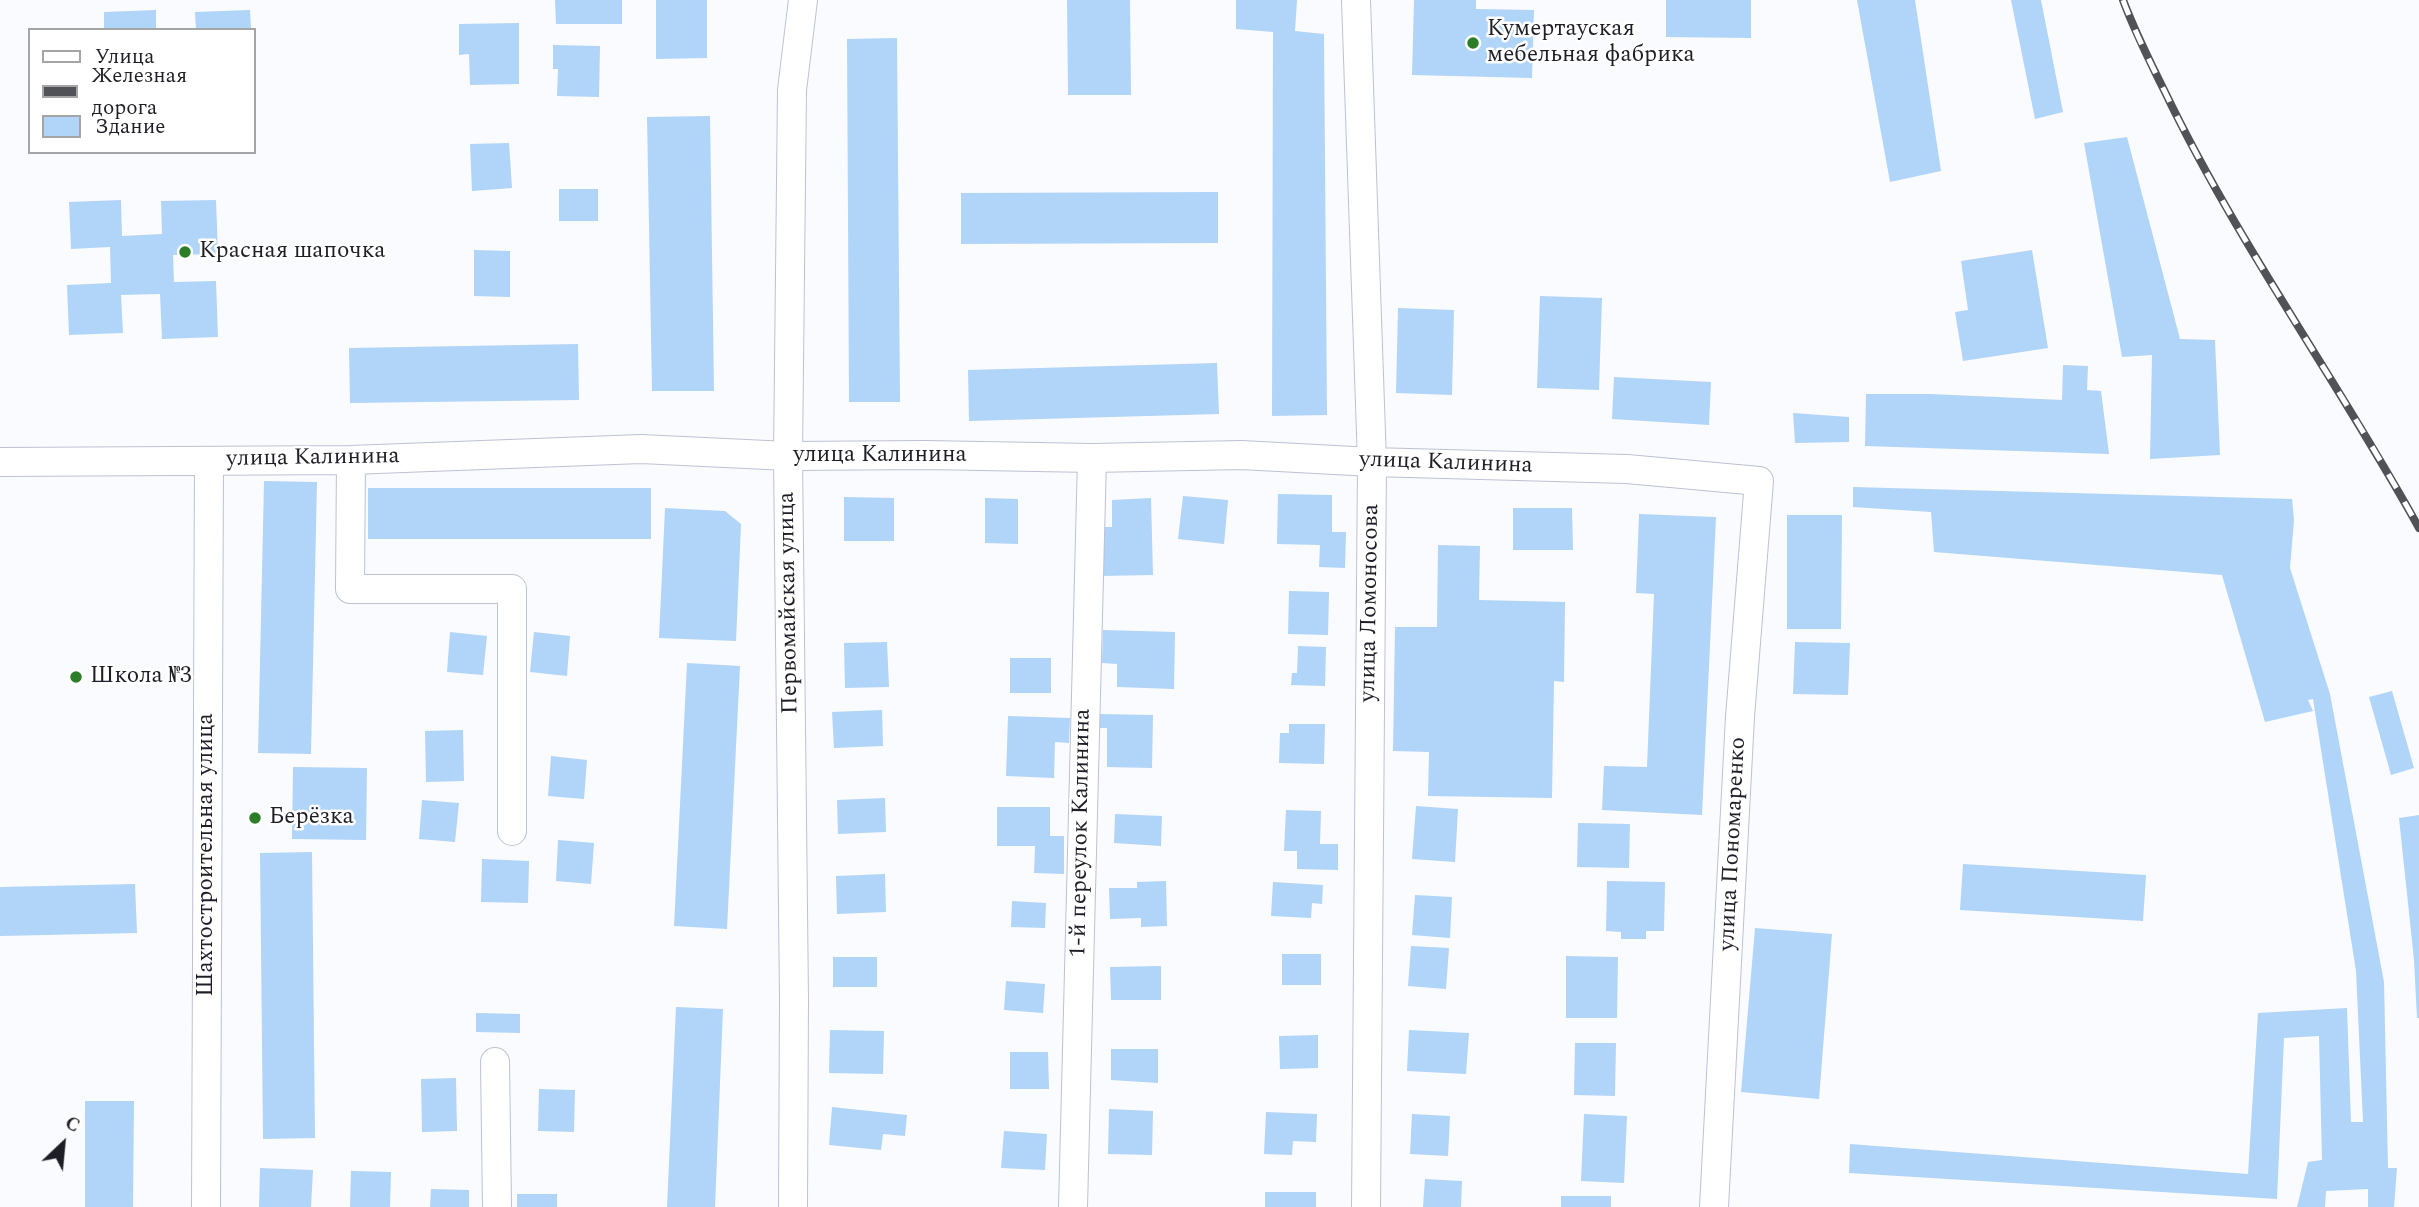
<!DOCTYPE html>
<meta charset="utf-8">
<style>
body{margin:0}
#map{position:relative;width:2419px;height:1207px;overflow:hidden;background:#fafbff;font-family:Spectral,serif}
canvas{display:block}
.legend{position:absolute;left:28px;top:28px;width:228px;height:126px;box-sizing:border-box;background:#fff;border:2px solid #a5a5a8;margin:0;padding:9px 12px;list-style:none;font-size:21px;color:#1e1f26}
.legend li{display:flex;align-items:center;gap:14px;height:35px}
.legend b{width:35px;border:2px solid #a5a5a8}
.north{position:absolute;left:28px;top:1109px;width:70px;height:70px;-webkit-text-stroke:5px #fff;paint-order:stroke;rotate:26deg;font-size:19px;font-weight:700;line-height:28px;text-align:center;color:#1e1f26}
.north::after{content:'';display:block;margin:auto;width:24px;height:32px;background:#1e1f26;clip-path:polygon(50% 0,100% 100%,50% 72%,0 100%)}
</style>
<div id="map">
<canvas width="2419" height="1207"></canvas>
<ul class="legend">
<li><b style="height:9px;background:#fff"></b>Улица</li>
<li><b style="height:9px;background:#515258"></b>Железная дорога</li>
<li><b style="height:19px;background:#b1d4f9"></b>Здание</li>
</ul>
<div class="north">С</div>
</div>
<script>
const c = document.querySelector('canvas').getContext('2d');
c.lineJoin = 'round';
function fillPath(path, color) {
  c.fillStyle = color;
  c.fill(path, 'evenodd');
}
function stroke(path, color, width, dash) {
  c.strokeStyle = color;
  c.lineWidth = width;
  c.lineCap = dash ? 'butt' : 'round';
  c.setLineDash(dash || []);
  c.stroke(path);
}
function label(font, color, halo, rows, align = 'center') {
  c.font = font + ' Spectral,serif';
  c.lineWidth = 5;
  c.setLineDash([]);
  c.textBaseline = 'middle';
  c.strokeStyle = halo;
  c.fillStyle = color;
  for (const [text, x, y, turn = 0] of rows) {
    c.save();
    c.translate(x, y);
    c.rotate((+turn || 0) * Math.PI / 180);
    c.textAlign = isNaN(turn) ? turn : align;
    if (halo) c.strokeText(text, 0, 0);
    c.fillText(text, 0, 0);
    c.restore();
  }
}
const building = new Path2D(`
 M 555,0 L 622,0 L 622,24 L 556,24 Z
 M 656,0 L 707,0 L 707,58 L 656,59 Z
 M 1067,0 L 1130,0 L 1131,95 L 1068,95 Z
 M 1236,0 L 1297,0 L 1295,31 L 1324,34 L 1327,415 L 1272,416 L 1273,32 L 1236,29 Z
 M 1414,0 L 1476,0 L 1476,9 L 1534,10 L 1532,78 L 1412,75 Z
 M 1666,0 L 1751,0 L 1751,38 L 1666,37 Z
 M 1857,0 L 1915,0 L 1941,171 L 1890,182 Z
 M 2011,0 L 2041,0 L 2063,112 L 2035,119 Z
 M 156,10 L 156,30 L 104,30 L 104,12 Z
 M 250,10 L 251,30 L 196,30 L 195,12 Z
 M 519,23 L 519,84 L 470,85 L 469,54 L 459,55 L 459,24 Z
 M 897,38 L 900,402 L 849,402 L 847,39 Z
 M 553,45 L 600,46 L 599,97 L 557,96 L 558,69 L 553,69 Z
 M 710,116 L 714,391 L 652,391 L 647,117 Z
 M 2127,137 L 2180,339 L 2215,340 L 2220,455 L 2150,459 L 2152,355 L 2122,357 L 2084,143 Z
 M 509,143 L 512,188 L 472,191 L 470,144 Z
 M 559,189 L 598,189 L 598,221 L 559,221 Z
 M 1218,192 L 1218,243 L 961,244 L 961,193 Z
 M 121,200 L 122,236 L 162,234 L 161,201 L 216,200 L 218,254 L 173,255 L 174,282 L 216,281 L 218,337 L 162,339 L 160,294 L 121,295 L 123,333 L 69,335 L 67,285 L 111,283 L 110,247 L 71,249 L 69,202 Z
 M 474,250 L 510,251 L 510,297 L 474,296 Z
 M 2032,250 L 2048,348 L 1963,361 L 1955,312 L 1968,310 L 1961,261 Z
 M 1540,296 L 1602,298 L 1599,390 L 1537,388 Z
 M 1398,308 L 1454,310 L 1452,395 L 1396,393 Z
 M 578,344 L 579,400 L 350,403 L 349,348 Z
 M 1217,363 L 1219,414 L 969,421 L 968,370 Z
 M 2063,365 L 2088,366 L 2087,390 L 2101,391 L 2109,454 L 1865,446 L 1866,394 L 1931,394 L 2062,400 Z
 M 1614,377 L 1711,382 L 1709,425 L 1612,419 Z
 M 1793,413 L 1849,417 L 1849,442 L 1795,443 Z
 M 264,481 L 317,482 L 311,754 L 258,753 Z
 M 1853,487 L 2292,499 L 2294,520 L 2290,568 L 2330,694 L 2384,982 L 2388,1168 L 2397,1168 L 2394,1207 L 2368,1207 L 2368,1189 L 2326,1191 L 2325,1207 L 2297,1207 L 2308,1162 L 2322,1160 L 2319,1036 L 2284,1038 L 2277,1199 L 1849,1173 L 1850,1144 L 2248,1174 L 2258,1013 L 2347,1008 L 2351,1122 L 2363,1122 L 2356,971 L 2313,699 L 2308,700 L 2313,711 L 2265,722 L 2222,575 L 1934,552 L 1931,512 L 1853,507 Z
 M 368,488 L 651,488 L 651,539 L 368,539 Z
 M 1278,494 L 1332,495 L 1332,532 L 1346,532 L 1345,568 L 1319,567 L 1320,545 L 1277,544 Z
 M 1183,496 L 1228,500 L 1224,544 L 1178,539 Z
 M 844,497 L 894,498 L 894,541 L 844,541 Z
 M 985,498 L 1018,499 L 1018,544 L 985,543 Z
 M 1151,498 L 1153,575 L 1100,576 L 1099,527 L 1112,527 L 1112,500 Z
 M 665,508 L 725,511 L 741,524 L 736,641 L 659,638 Z
 M 1513,508 L 1572,508 L 1573,550 L 1513,550 Z
 M 1639,514 L 1716,517 L 1702,815 L 1602,810 L 1604,766 L 1647,767 L 1654,594 L 1636,593 Z
 M 1787,515 L 1842,515 L 1841,629 L 1787,629 Z
 M 1438,545 L 1480,546 L 1479,600 L 1565,602 L 1564,682 L 1554,681 L 1552,798 L 1428,796 L 1429,752 L 1393,751 L 1395,627 L 1437,627 Z
 M 1289,591 L 1329,592 L 1328,635 L 1288,634 Z
 M 1103,630 L 1175,632 L 1174,689 L 1117,687 L 1117,664 L 1102,663 Z
 M 450,632 L 487,636 L 483,675 L 447,672 Z
 M 534,632 L 570,636 L 567,676 L 530,672 Z
 M 887,642 L 889,687 L 845,688 L 844,643 Z
 M 1795,642 L 1850,643 L 1848,695 L 1793,694 Z
 M 1298,646 L 1326,647 L 1325,686 L 1291,685 L 1292,673 L 1297,673 Z
 M 1010,658 L 1051,658 L 1051,693 L 1010,693 Z
 M 687,663 L 740,666 L 727,929 L 674,926 Z
 M 2392,691 L 2414,768 L 2391,775 L 2369,697 Z
 M 882,710 L 883,746 L 834,748 L 832,712 Z
 M 1099,714 L 1153,715 L 1152,768 L 1107,767 L 1107,728 L 1098,728 Z
 M 1008,716 L 1070,718 L 1069,743 L 1055,742 L 1054,778 L 1006,776 Z
 M 1289,724 L 1325,724 L 1324,764 L 1279,763 L 1280,733 L 1289,733 Z
 M 463,730 L 464,781 L 426,782 L 425,731 Z
 M 551,756 L 587,760 L 584,799 L 548,796 Z
 M 293,767 L 367,768 L 366,840 L 292,839 Z
 M 885,798 L 886,832 L 838,834 L 837,800 Z
 M 422,800 L 459,803 L 455,842 L 419,839 Z
 M 1416,806 L 1458,809 L 1455,862 L 1412,859 Z
 M 997,807 L 1050,807 L 1050,836 L 1064,836 L 1064,874 L 1034,873 L 1035,846 L 997,846 Z
 M 1286,810 L 1321,811 L 1320,844 L 1338,844 L 1338,870 L 1297,869 L 1297,851 L 1284,851 Z
 M 1115,814 L 1162,816 L 1161,846 L 1114,843 Z
 M 2419,815 L 2419,1018 L 2417,1018 L 2414,960 L 2399,818 Z
 M 1578,823 L 1630,824 L 1629,868 L 1577,867 Z
 M 558,840 L 594,843 L 591,884 L 556,881 Z
 M 312,852 L 315,1138 L 263,1139 L 260,853 Z
 M 482,859 L 529,861 L 528,903 L 481,902 Z
 M 1963,864 L 2146,875 L 2143,921 L 1960,910 Z
 M 885,874 L 886,912 L 837,914 L 836,876 Z
 M 1166,881 L 1167,926 L 1141,927 L 1141,918 L 1110,919 L 1109,888 L 1137,888 L 1137,882 Z
 M 1607,881 L 1665,882 L 1664,931 L 1646,931 L 1646,939 L 1621,939 L 1621,932 L 1606,931 Z
 M 1273,882 L 1323,885 L 1322,904 L 1312,903 L 1311,918 L 1271,916 Z
 M 135,884 L 137,933 L 0,936 L 0,887 Z
 M 1415,895 L 1452,897 L 1450,938 L 1412,935 Z
 M 1012,901 L 1046,903 L 1045,928 L 1011,927 Z
 M 1755,928 L 1832,934 L 1819,1099 L 1741,1092 Z
 M 1411,946 L 1449,948 L 1446,989 L 1408,986 Z
 M 1282,954 L 1321,954 L 1321,985 L 1282,985 Z
 M 1566,956 L 1618,957 L 1617,1018 L 1566,1018 Z
 M 833,957 L 877,957 L 877,987 L 833,987 Z
 M 1161,966 L 1161,1000 L 1111,1000 L 1110,967 Z
 M 1006,981 L 1045,984 L 1043,1013 L 1004,1010 Z
 M 676,1007 L 723,1009 L 715,1207 L 667,1207 Z
 M 476,1013 L 520,1014 L 520,1033 L 476,1032 Z
 M 830,1030 L 884,1031 L 883,1074 L 829,1073 Z
 M 1409,1030 L 1469,1033 L 1466,1074 L 1407,1071 Z
 M 1318,1035 L 1318,1068 L 1280,1069 L 1279,1036 Z
 M 1575,1043 L 1616,1043 L 1615,1096 L 1574,1095 Z
 M 1111,1049 L 1158,1049 L 1158,1083 L 1111,1080 Z
 M 1010,1052 L 1048,1052 L 1049,1089 L 1010,1089 Z
 M 456,1078 L 457,1131 L 422,1132 L 421,1079 Z
 M 539,1089 L 575,1090 L 574,1132 L 538,1131 Z
 M 85,1101 L 134,1101 L 133,1207 L 85,1207 Z
 M 832,1107 L 907,1115 L 905,1136 L 883,1134 L 881,1150 L 829,1145 Z
 M 1109,1109 L 1153,1111 L 1152,1155 L 1108,1154 Z
 M 1266,1112 L 1317,1114 L 1316,1142 L 1293,1141 L 1292,1155 L 1264,1154 Z
 M 1412,1114 L 1450,1116 L 1448,1156 L 1410,1154 Z
 M 1584,1114 L 1627,1116 L 1624,1183 L 1581,1181 Z
 M 1004,1131 L 1047,1134 L 1045,1170 L 1001,1168 Z
 M 260,1168 L 313,1170 L 311,1207 L 259,1207 Z
 M 351,1171 L 391,1172 L 390,1207 L 350,1207 Z
 M 1425,1179 L 1462,1181 L 1461,1207 L 1423,1207 Z
 M 431,1189 L 469,1190 L 469,1207 L 430,1207 Z
 M 1265,1192 L 1316,1192 L 1316,1207 L 1265,1207 Z
 M 517,1194 L 557,1194 L 557,1207 L 517,1207 Z
 M 1561,1196 L 1611,1196 L 1611,1207 L 1561,1207 Z`);
const minor = new Path2D(`
 M 1356,0 L 1372,462 L 1366,1207
 M 351,460 L 350,589 L 512,589 L 512,831
 M 0,462 L 351,460 L 641,449 L 788,456 L 926,455 L 1092,458 L 1241,455 L 1372,462 L 1627,469 L 1759,481 L 1740,717 L 1714,1207
 M 495,1062 L 497,1207
 M 206,1207 L 209,461
 M 793,1207 L 794,999 L 788,456 L 792,90 L 803,0
 M 1073,1207 L 1092,458`);
const rail = new Path2D(`
 M 2123,0 C 2135,32 2150,62 2165,92 C 2238,244 2338,381 2419,528`);
const markers = [
 [1473,43,7,"#2c7d28"],
 [185,252,7,"#2c7d28"],
 [76,677,7,"#2c7d28"],
 [255,818,7,"#2c7d28"]
];
const poiNames = [
 ["Кумертауская",1487,30],
 ["мебельная фабрика",1487,56],
 ["Красная шапочка",199,252],
 ["Школа №3",90,677],
 ["Берёзка",269,818]
];
const streetNames = [
 ["улица Калинина",880,456],
 ["улица Калинина",313,459,-1],
 ["улица Калинина",1446,464,2],
 ["Первомайская улица",790,603,-91],
 ["улица Ломоносова",1371,603,-89],
 ["1-й переулок Калинина",1082,833,-89],
 ["улица Пономаренко",1734,844,-87],
 ["Шахтостроительная улица",207,855,-90]
];
fillPath(building, '#b1d4f9');
stroke(minor, '#bdc1d4', 30);
stroke(minor, '#fff', 28);
stroke(rail, '#515258', 8);
stroke(rail, '#fff', 5, [16]);
for (const [x, y, r, color] of markers) {
  const dot = new Path2D();
  dot.arc(x, y, r, 0, 2 * Math.PI);
  c.fillStyle = color;
  c.fill(dot);
  stroke(dot, '#fff', 2.5);
}
label('23px', '#1e1f26', '#fff', poiNames, 'left');
label('23px', '#1e1f26', '#fff', streetNames);
</script>
